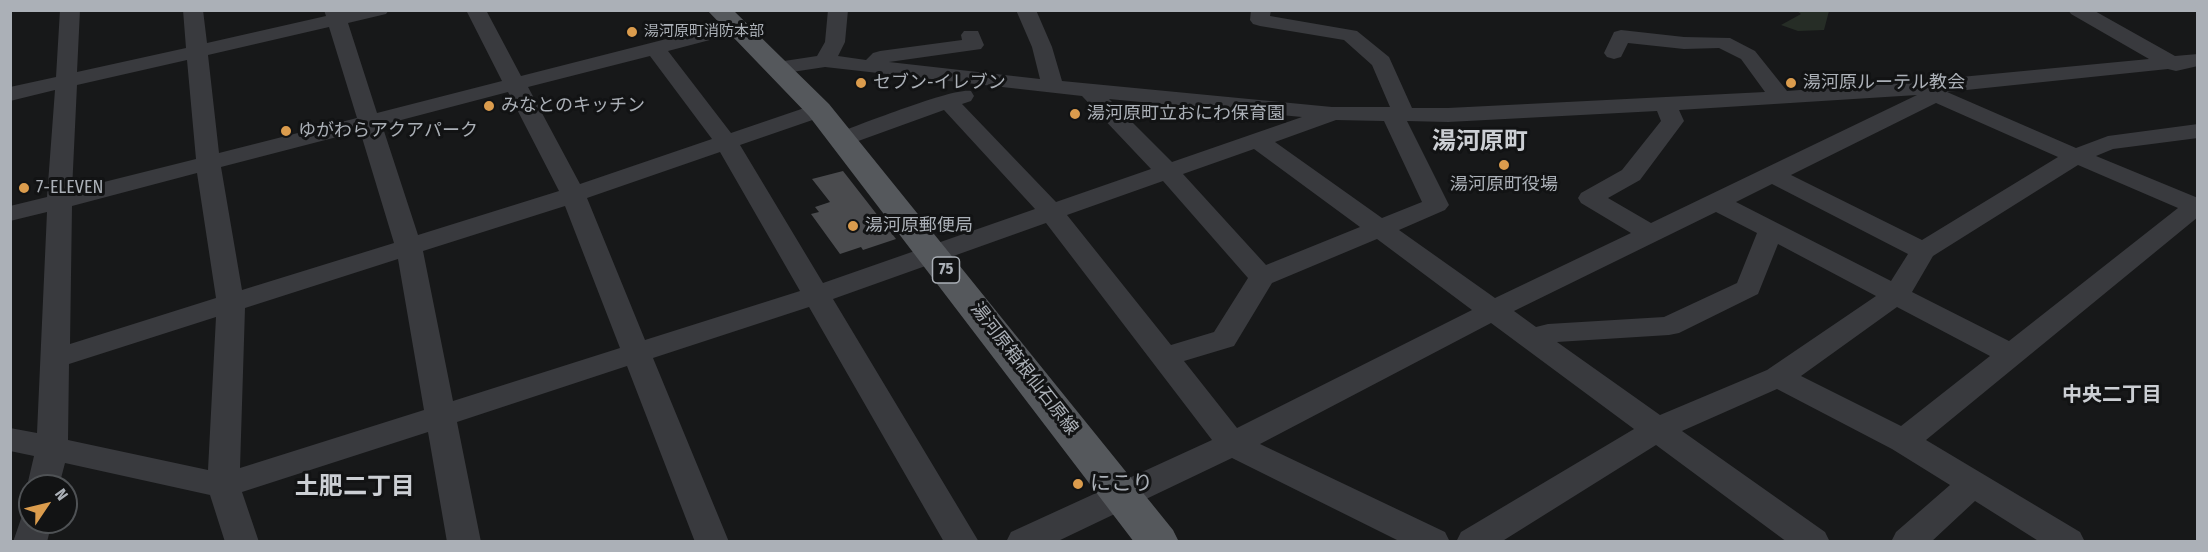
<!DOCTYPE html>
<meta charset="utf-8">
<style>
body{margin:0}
#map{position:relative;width:2208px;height:552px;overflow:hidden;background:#171819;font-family:"Fira Sans Condensed",sans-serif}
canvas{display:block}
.frame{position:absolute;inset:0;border:12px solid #abb0b7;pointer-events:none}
.north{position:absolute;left:18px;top:474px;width:60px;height:60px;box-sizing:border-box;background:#121314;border:2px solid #4f5255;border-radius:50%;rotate:55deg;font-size:16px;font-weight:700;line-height:24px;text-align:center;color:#abb0b7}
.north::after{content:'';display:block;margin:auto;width:21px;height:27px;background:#db9c4d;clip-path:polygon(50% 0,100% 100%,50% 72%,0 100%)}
</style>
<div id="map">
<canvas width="2208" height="552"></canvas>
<div class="frame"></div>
<div class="north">N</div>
</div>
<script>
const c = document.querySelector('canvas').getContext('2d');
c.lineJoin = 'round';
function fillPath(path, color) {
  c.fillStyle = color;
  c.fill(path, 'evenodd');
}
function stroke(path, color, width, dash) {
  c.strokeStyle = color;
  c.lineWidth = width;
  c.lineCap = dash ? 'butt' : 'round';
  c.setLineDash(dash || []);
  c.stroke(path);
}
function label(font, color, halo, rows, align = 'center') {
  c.font = font + ' "Fira Sans Condensed","Noto Sans JP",sans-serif';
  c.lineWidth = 6;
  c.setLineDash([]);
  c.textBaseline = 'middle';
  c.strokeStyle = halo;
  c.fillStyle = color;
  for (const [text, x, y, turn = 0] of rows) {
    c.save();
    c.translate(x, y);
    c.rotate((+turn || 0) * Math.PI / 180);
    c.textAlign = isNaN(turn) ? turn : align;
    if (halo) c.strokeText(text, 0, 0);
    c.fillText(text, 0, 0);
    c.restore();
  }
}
const green = new Path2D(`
 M 1797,11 L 1829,11 L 1824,30 L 1798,31 L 1781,25 L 1801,14 Z`);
const building = new Path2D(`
 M 843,171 L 896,239 L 863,250 L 861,247 L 840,254 L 811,214 L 819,212 L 815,207 L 830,202 L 812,179 Z`);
const minor = new Path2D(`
 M 60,10 L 80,10 L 77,72 L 186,48 L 183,10 L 203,10 L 207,43 L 326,16 L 324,10 L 389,10 L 386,14 L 348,23 L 377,113 L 502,81 L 466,10 L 486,10 L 521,76 L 737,21 L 744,23 L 747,27 L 744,31 L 668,51 L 731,133 L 819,103 L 827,105 L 830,110 L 827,115 L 740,145 L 823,283 L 1035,209 L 944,110 L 850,144 L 842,146 L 834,144 L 830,139 L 834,134 C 858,126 953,87 971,91 L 974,96 L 971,101 L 962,104 L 1056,202 L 1151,169 L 1082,96 L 825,67 L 779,74 L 771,73 L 768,68 L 771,63 L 817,56 L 825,42 L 828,10 L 848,10 L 845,42 L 838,56 L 866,60 L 873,53 L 880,51 L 962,40 L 961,35 L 964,31 L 978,31 L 984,45 L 981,49 L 889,62 L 1040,79 L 1032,47 L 1016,10 L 1036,10 L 1052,47 L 1062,81 L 1332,107 L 1390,107 L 1372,65 L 1344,40 L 1260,26 L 1253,24 L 1250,20 L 1251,10 L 1271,10 L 1270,16 L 1357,31 L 1389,57 L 1412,108 L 1448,108 L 1765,92 L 1741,59 L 1719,48 L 1684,49 L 1628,43 L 1621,57 L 1614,59 L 1607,57 L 1604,53 L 1614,32 L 1621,30 L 1684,37 L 1730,38 L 1755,51 L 1787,91 L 1919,81 L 2149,59 L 2071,14 L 2068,10 L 2093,10 L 2175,56 L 2198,54 L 2198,66 L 2176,71 L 2168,69 L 1947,92 L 2076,148 L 2108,136 L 2198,124 L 2198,138 L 2113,149 L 2096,156 L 2198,198 L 2198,217 L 1926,440 L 2080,532 L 2085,542 L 2040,542 L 1975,501 L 1931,542 L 1891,542 L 1896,532 L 1950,485 L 1892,449 L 1777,389 L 1682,431 L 1825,532 L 1830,542 L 1787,542 L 1656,445 L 1501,542 L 1456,542 L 1461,532 L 1634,429 L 1491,323 L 1260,444 L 1445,532 L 1450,542 L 1401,542 L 1232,458 L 1056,542 L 1006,542 L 1011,532 L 1212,440 L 1046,223 L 833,299 L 979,542 L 944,542 L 809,307 L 653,358 L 729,542 L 695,542 L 627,366 L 457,422 L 481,542 L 447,542 L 428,432 L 242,492 L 259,542 L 225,542 L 210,495 L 65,463 L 59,486 L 30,486 L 30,492 L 27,486 L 34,456 L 10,451 L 10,428 L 37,433 L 47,212 L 10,221 L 10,206 L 47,197 L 55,90 L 10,101 L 10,87 L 56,77 ZM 329,27 L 357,118 L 219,153 L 208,55 ZM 650,56 L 712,139 L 580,184 L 528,87 ZM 187,60 L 196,159 L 72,190 L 77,85 ZM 508,92 L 559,191 L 418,235 L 382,125 ZM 1917,95 L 1651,223 L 1608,198 L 1640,180 L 1684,121 L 1679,110 ZM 1109,99 L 1302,117 L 1172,162 ZM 1936,103 L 2058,157 L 1922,240 L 1791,175 ZM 1657,111 L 1661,121 L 1622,170 L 1581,193 L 1578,198 L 1581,203 L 1631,233 L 1495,298 L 1399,230 L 1445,210 L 1449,205 L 1407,121 L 1448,122 ZM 1336,120 L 1384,121 L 1422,202 L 1382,218 L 1275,142 ZM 360,131 L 394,243 L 242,290 L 221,167 ZM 1254,149 L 1360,227 L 1266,265 L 1183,174 ZM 720,152 L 800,291 L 645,340 L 587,198 ZM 2078,165 L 2178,208 L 2009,341 L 1912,292 L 1933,256 ZM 197,173 L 216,298 L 70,344 L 72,206 ZM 1163,181 L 1248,278 L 1214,332 L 1171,345 L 1067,215 ZM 1772,184 L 1908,254 L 1891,281 L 1736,202 ZM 565,206 L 620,348 L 453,401 L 423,251 ZM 1716,212 L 1757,233 L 1737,283 L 1664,317 L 1548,324 L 1536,327 L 1514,311 ZM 1377,239 L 1472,310 L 1237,428 L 1184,361 L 1234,346 L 1272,283 ZM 1778,244 L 1876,296 L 1767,370 L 1660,415 L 1557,342 L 1669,335 L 1679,333 L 1758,294 ZM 398,259 L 424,410 L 240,468 L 245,308 ZM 1897,307 L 1990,356 L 1901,426 L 1801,376 ZM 216,317 L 208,470 L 68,440 L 69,364 Z
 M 30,510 L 30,522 L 52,522 L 47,542 L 13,542 L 23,513 Z`);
const major = new Path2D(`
 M 707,10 L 733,10 L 829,104 L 1173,530 L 1179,542 L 1134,542 L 809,116 Z`);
const markers = [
 [632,32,6,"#db9c4d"],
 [861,83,6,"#db9c4d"],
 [1791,83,6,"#db9c4d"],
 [489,106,6,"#db9c4d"],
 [1075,114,6,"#db9c4d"],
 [286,131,6,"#db9c4d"],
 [1504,165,6,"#db9c4d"],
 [24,188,6,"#db9c4d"],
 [853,226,6,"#db9c4d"],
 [1078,484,6,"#db9c4d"]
];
const farPoinames = [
 ["湯河原町消防本部",644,32]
];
const shields = [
 [946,270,27]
];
const shieldNames = [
 ["75",946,270]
];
const poiNames = [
 ["セブン-イレブン",873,83],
 ["湯河原ルーテル教会",1803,83],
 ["みなとのキッチン",501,106],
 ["湯河原町立おにわ保育園",1087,114],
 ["ゆがわらアクアパーク",298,131],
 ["湯河原町役場",1504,185,"center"],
 ["7-ELEVEN",36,188],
 ["湯河原郵便局",865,226]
];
const streetNames = [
 ["湯河原箱根仙石原線",1024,369,52]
];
const neighbourhoodNames = [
 ["中央二丁目",2112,395]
];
const nearPoinames = [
 ["にこり",1090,484]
];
const districtNames = [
 ["湯河原町",1480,142]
];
const nearNeighbourhoodnames = [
 ["土肥二丁目",355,487]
];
fillPath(green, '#262d26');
fillPath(building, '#4a4b4e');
fillPath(minor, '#393a3e');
fillPath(major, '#55585c');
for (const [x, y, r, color] of markers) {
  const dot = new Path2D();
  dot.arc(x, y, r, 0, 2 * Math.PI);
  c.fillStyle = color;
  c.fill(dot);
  stroke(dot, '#121314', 2);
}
label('15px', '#abb0b7', '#121314', farPoinames, 'left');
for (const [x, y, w] of shields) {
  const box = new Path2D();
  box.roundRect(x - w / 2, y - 13, w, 26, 4.5);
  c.fillStyle = '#121314';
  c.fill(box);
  stroke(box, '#abb0b7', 1.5);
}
label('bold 16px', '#abb0b7', null, shieldNames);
label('18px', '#abb0b7', '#121314', poiNames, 'left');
label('18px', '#abb0b7', '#121314', streetNames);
label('bold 20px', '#cccfd4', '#121314', neighbourhoodNames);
label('21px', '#abb0b7', '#121314', nearPoinames, 'left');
label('bold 24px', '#cccfd4', '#121314', districtNames);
label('bold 24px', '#cccfd4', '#121314', nearNeighbourhoodnames);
</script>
